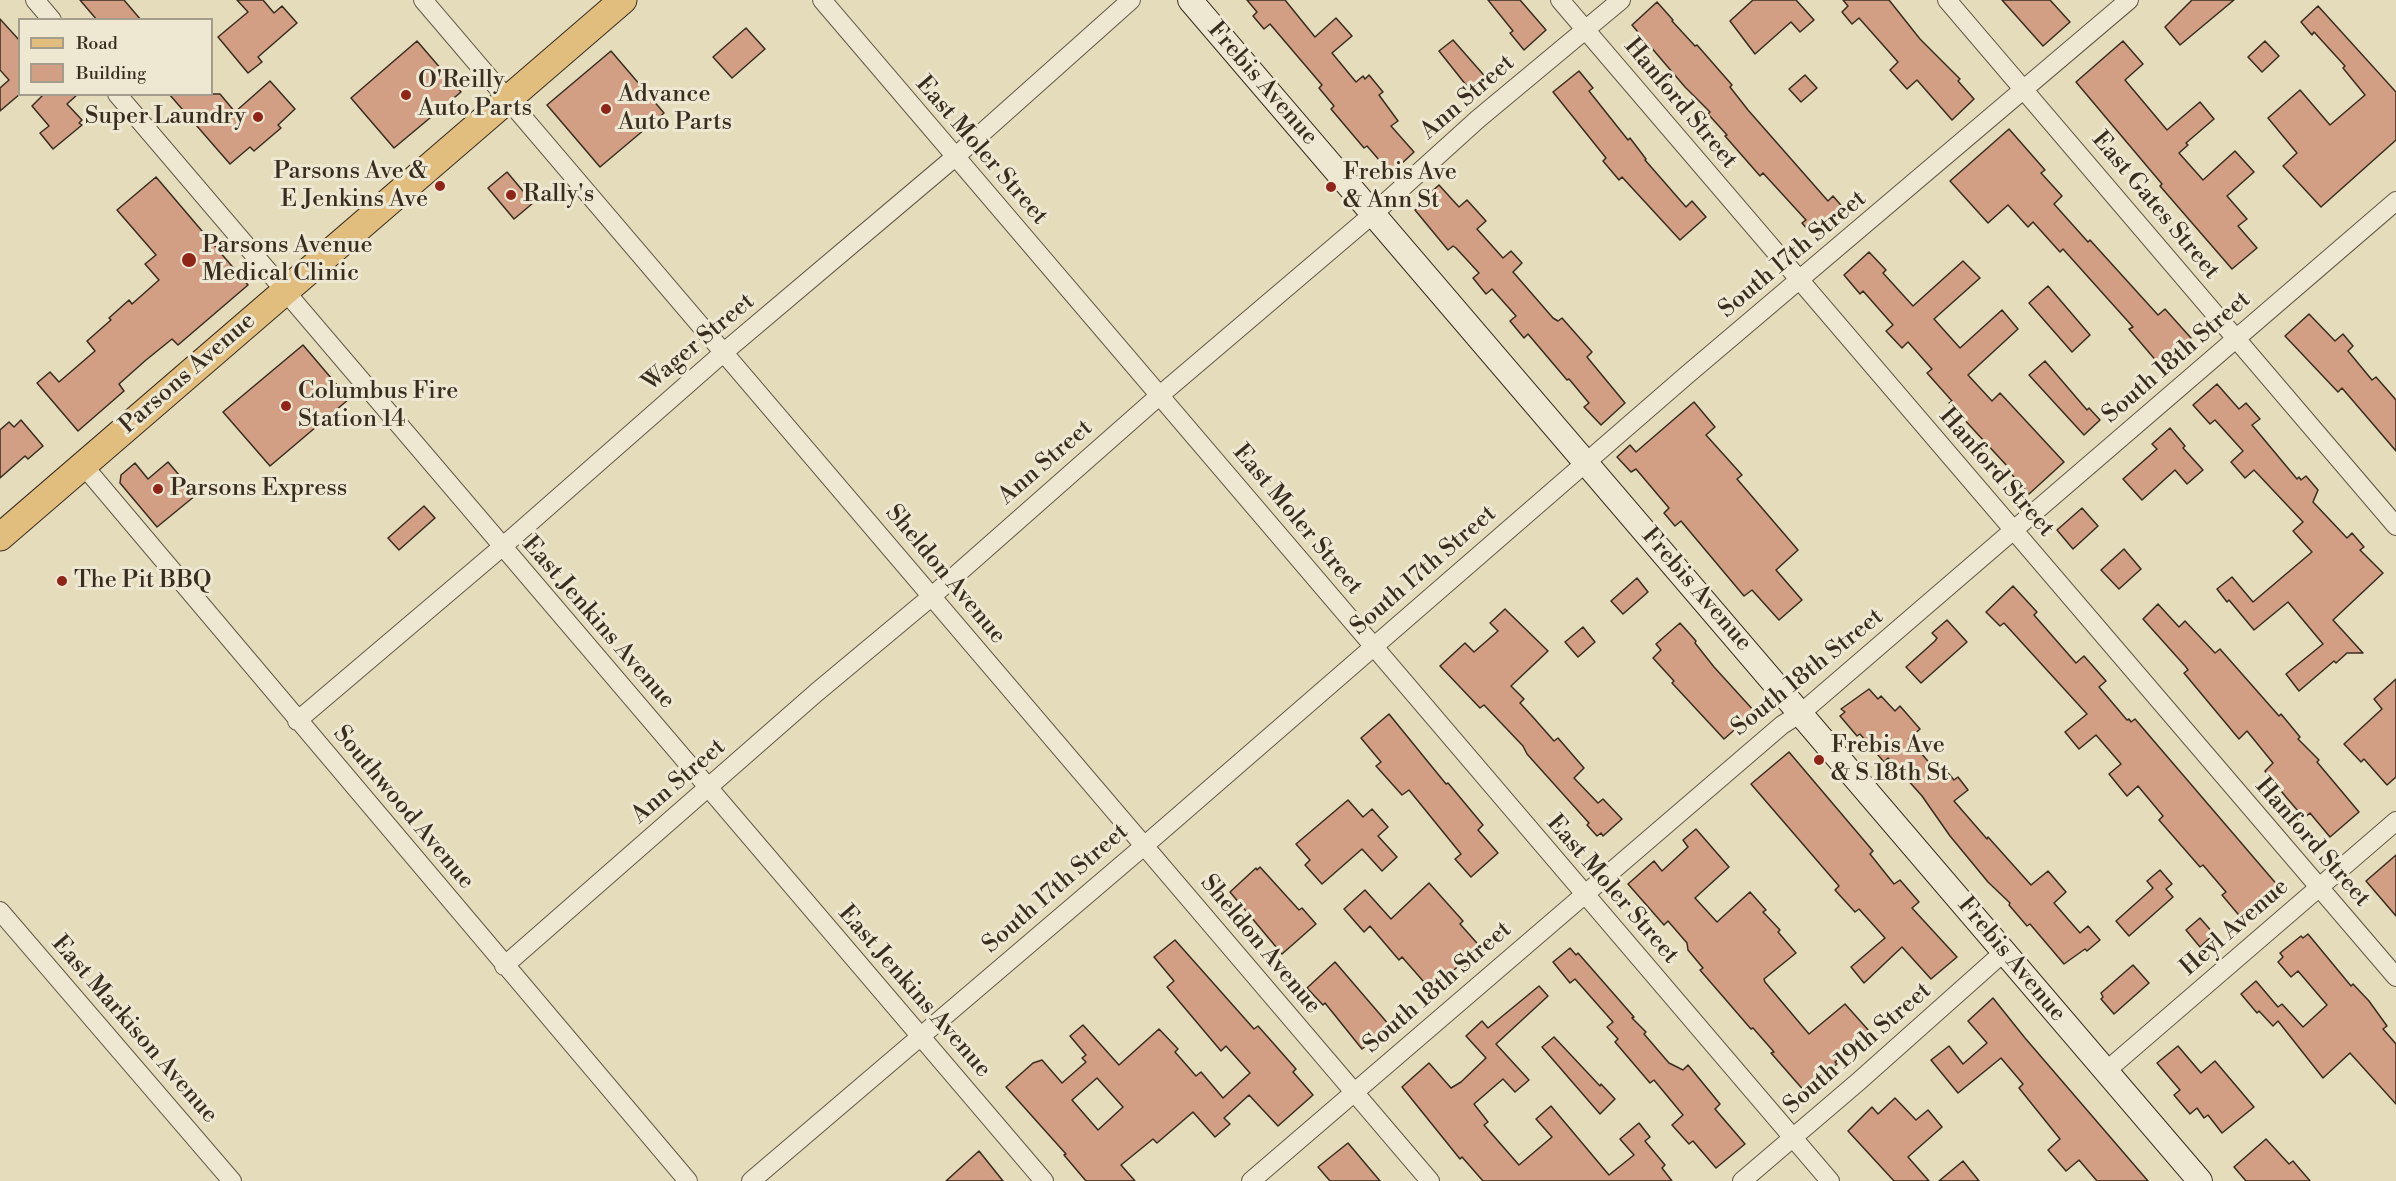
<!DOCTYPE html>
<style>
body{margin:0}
#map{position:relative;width:2396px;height:1181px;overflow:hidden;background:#e5dcbc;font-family:"Libre Bodoni",serif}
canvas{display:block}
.legend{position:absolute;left:18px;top:18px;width:195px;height:78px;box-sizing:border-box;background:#eee8d3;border:2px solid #a59d8b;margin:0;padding:8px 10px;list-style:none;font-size:18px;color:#382d1f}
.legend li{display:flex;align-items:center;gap:12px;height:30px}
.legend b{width:30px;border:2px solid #a59d8b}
</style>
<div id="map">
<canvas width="2396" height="1181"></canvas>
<ul class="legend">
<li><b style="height:8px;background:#e2be7e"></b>Road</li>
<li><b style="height:16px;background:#d29f84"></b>Building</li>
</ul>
</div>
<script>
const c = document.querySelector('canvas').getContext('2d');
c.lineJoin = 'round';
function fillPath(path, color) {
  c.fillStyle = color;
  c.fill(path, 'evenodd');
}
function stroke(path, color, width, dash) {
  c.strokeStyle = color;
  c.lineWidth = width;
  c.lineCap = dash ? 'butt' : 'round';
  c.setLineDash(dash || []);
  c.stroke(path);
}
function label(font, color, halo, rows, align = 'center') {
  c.font = font + ' "Libre Bodoni",serif';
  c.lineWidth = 6;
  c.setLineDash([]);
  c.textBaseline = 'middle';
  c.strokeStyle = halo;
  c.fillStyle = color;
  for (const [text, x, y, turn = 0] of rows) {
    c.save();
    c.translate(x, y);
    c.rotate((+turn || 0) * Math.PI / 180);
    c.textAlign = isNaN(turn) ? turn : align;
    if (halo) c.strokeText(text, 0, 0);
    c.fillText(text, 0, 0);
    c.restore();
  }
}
const building = new Path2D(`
 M 80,0 L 124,0 L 141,20 L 97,20 Z
 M 237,0 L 263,0 L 274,13 L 282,6 L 297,23 L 258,57 L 262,62 L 248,73 L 218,37 L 248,12 Z
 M 1247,0 L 1285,0 L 1315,37 L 1336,18 L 1352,36 L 1332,53 L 1356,82 L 1363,76 L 1365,79 L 1369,75 L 1383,92 L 1379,95 L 1398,121 L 1391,126 L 1414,152 L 1399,166 L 1397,164 L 1391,169 L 1383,160 L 1380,161 L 1367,146 L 1364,148 L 1331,109 L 1334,106 L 1319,88 L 1322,85 L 1270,24 L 1264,29 L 1253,16 L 1257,12 Z
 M 1488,0 L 1520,0 L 1546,30 L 1524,50 L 1510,33 L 1513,31 Z
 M 1753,0 L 1796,0 L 1814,20 L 1800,32 L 1791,22 L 1755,54 L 1730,21 Z
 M 1843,0 L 1889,0 L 1920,39 L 1960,79 L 1958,81 L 1974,99 L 1952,120 L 1917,80 L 1907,89 L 1890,70 L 1898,62 L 1859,18 L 1852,24 L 1842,12 L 1848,6 Z
 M 2002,0 L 2050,0 L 2070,22 L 2043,46 Z
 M 2192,0 L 2234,0 L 2180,45 L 2165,27 Z
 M 1657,2 L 1673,20 L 1672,21 L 1695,46 L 1697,45 L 1732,85 L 1730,87 L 1748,110 L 1828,201 L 1833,196 L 1846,211 L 1815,238 L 1802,223 L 1806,220 L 1763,173 L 1760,176 L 1725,136 L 1727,135 L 1708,114 L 1710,112 L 1685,87 L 1632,25 Z
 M 2318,6 L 2396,92 L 2396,140 L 2321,207 L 2283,166 L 2297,153 L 2268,118 L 2300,90 L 2330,125 L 2365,95 L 2343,68 L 2345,66 L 2314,32 L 2312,35 L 2301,22 Z
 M 0,19 L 20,41 L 20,94 L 0,111 L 0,88 L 9,80 L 0,70 Z
 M 746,28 L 765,49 L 732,78 L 713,57 Z
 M 1453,40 L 1489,81 L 1474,95 L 1439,51 Z
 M 417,41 L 461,92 L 394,148 L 351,98 Z
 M 2123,41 L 2143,64 L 2125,80 L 2167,130 L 2200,102 L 2214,119 L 2186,143 L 2188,145 L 2179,153 L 2203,180 L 2235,151 L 2254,172 L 2227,196 L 2247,219 L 2238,226 L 2257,248 L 2232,269 L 2160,186 L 2162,184 L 2076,82 Z
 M 2265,41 L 2279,56 L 2262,72 L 2248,57 Z
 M 611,51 L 664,113 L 600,167 L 547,105 Z
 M 1579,71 L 1593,88 L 1589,91 L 1628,140 L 1630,138 L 1646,159 L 1645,160 L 1686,207 L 1692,201 L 1706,217 L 1680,240 L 1622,177 L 1619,180 L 1603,161 L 1606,158 L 1553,92 Z
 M 1805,75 L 1817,88 L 1801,102 L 1789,89 Z
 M 270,81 L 295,109 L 278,125 L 281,128 L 254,151 L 250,147 L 230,164 L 169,94 L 220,94 L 235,112 Z
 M 44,94 L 78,94 L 67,104 L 82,120 L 79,123 L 82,125 L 53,149 L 40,133 L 49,126 L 32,106 Z
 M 2009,129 L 2045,170 L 2041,173 L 2062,196 L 2054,204 L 2088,242 L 2090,240 L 2158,315 L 2165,309 L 2191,338 L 2186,343 L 2190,348 L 2164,370 L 2129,329 L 2133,327 L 2063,249 L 2060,252 L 2033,222 L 2028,227 L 2008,205 L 1988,223 L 1950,181 Z
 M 507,172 L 533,203 L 514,219 L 488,188 Z
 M 156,177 L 248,285 L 178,345 L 172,339 L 146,360 L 119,384 L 124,391 L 78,431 L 37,383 L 50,372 L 59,382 L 95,351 L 87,341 L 111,320 L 109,318 L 129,300 L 132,304 L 159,280 L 145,264 L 156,255 L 117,210 Z
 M 1439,185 L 1459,207 L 1467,200 L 1486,221 L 1477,229 L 1503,258 L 1511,251 L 1522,263 L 1513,272 L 1553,318 L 1558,321 L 1562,318 L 1592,352 L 1587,357 L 1625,403 L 1601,425 L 1584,407 L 1589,403 L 1569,379 L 1567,380 L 1528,334 L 1524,338 L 1510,321 L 1516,316 L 1492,289 L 1486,294 L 1473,278 L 1479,273 L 1456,248 L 1453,246 L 1448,250 L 1415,210 L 1421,206 L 1419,203 Z
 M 1869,252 L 1886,270 L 1883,273 L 1913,306 L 1963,261 L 1980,278 L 1934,319 L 1960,348 L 2002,310 L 2018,329 L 1968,375 L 1992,401 L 2000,393 L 2064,462 L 2029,494 L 2007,469 L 2008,467 L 1949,403 L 1952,401 L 1927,373 L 1932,369 L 1908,342 L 1902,348 L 1886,331 L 1893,325 L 1863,291 L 1860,294 L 1844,275 Z
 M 2048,286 L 2090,335 L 2072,352 L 2029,303 Z
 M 2309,314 L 2335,341 L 2343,334 L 2353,346 L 2348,351 L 2372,380 L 2376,377 L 2396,400 L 2396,451 L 2342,388 L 2338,392 L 2285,336 Z
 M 303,345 L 349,399 L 270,466 L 223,412 Z
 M 2045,361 L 2087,410 L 2089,408 L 2100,420 L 2084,435 L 2029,375 Z
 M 2217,384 L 2239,409 L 2246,403 L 2260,419 L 2252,425 L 2297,479 L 2299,477 L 2301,480 L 2306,476 L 2318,490 L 2313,502 L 2347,538 L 2352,533 L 2364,547 L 2360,550 L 2383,573 L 2333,620 L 2363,653 L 2347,653 L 2336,663 L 2334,661 L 2299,691 L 2286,674 L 2323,644 L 2288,602 L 2254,630 L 2229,600 L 2227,602 L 2217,589 L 2232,577 L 2253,602 L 2312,552 L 2293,531 L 2303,522 L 2254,470 L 2245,478 L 2231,462 L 2243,451 L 2215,420 L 2210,424 L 2193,405 Z
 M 1694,402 L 1715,427 L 1706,435 L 1742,475 L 1737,479 L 1798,550 L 1776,570 L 1802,600 L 1779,620 L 1752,590 L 1744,596 L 1681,521 L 1675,526 L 1664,513 L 1669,508 L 1636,469 L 1631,472 L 1617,457 L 1630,445 L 1636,452 Z
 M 21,420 L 43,446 L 28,459 L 25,456 L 0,478 L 0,430 L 9,422 L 14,427 Z
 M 2170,428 L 2185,446 L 2183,448 L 2203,470 L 2187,484 L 2175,470 L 2142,500 L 2123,479 L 2157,449 L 2152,444 Z
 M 168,462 L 196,495 L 157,527 L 120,483 L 121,475 L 135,463 L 148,479 Z
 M 424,506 L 435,518 L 399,550 L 388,538 Z
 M 2082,508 L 2098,526 L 2073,549 L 2057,530 Z
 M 2124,549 L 2141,569 L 2119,589 L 2101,570 Z
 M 1637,578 L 1648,592 L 1623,614 L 1611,601 Z
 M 2013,586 L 2037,612 L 2034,615 L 2076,663 L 2084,656 L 2106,681 L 2099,687 L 2127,720 L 2129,719 L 2131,722 L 2135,719 L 2279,887 L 2243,920 L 2222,895 L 2226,892 L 2203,865 L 2200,867 L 2159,820 L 2163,816 L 2138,786 L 2127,796 L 2109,774 L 2121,764 L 2096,735 L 2079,749 L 2065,732 L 2087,714 L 2004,623 L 2000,626 L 1986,612 Z
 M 2158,604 L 2179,627 L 2185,621 L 2215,653 L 2220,649 L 2279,716 L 2281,714 L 2300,737 L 2298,739 L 2319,760 L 2317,762 L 2359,812 L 2330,837 L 2310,813 L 2304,818 L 2286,797 L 2265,771 L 2273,763 L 2247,731 L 2239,739 L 2184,673 L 2188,670 L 2186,667 L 2143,619 Z
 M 1505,609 L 1548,651 L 1511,686 L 1524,699 L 1520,703 L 1532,716 L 1554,741 L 1558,738 L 1584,768 L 1574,778 L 1598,803 L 1603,799 L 1622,819 L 1603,836 L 1601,833 L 1597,836 L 1587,825 L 1589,823 L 1527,754 L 1523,746 L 1484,705 L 1480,708 L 1440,666 L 1465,643 L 1474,652 L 1498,631 L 1490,623 Z
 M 1947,620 L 1967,642 L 1921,683 L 1906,667 L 1935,641 L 1937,638 L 1932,633 Z
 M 1680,623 L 1696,641 L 1695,643 L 1714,667 L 1755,712 L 1724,739 L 1672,683 L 1674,681 L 1653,658 L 1661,650 L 1656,644 Z
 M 1583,627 L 1595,642 L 1578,657 L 1565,642 Z
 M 2396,679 L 2396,777 L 2387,785 L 2364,759 L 2361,762 L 2344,744 L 2382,709 L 2374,699 Z
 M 1869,689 L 1878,699 L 1881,696 L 1895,711 L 1900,706 L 1920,729 L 1909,739 L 1938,773 L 1944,768 L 1954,780 L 1958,777 L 1968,790 L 1954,801 L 1987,839 L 1988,837 L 2031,885 L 2048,871 L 2066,892 L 2054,903 L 2080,933 L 2088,926 L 2100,940 L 2087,951 L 2085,949 L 2064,964 L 2030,924 L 2027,926 L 2009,905 L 2010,903 L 1988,882 L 1950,836 L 1922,796 L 1888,758 L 1884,762 L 1860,734 L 1857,736 L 1840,716 L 1845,712 L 1841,709 Z
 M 1389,714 L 1446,784 L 1448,783 L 1483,825 L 1478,830 L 1498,853 L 1471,877 L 1455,859 L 1461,854 L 1409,790 L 1402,795 L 1376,766 L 1381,762 L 1361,738 Z
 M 1789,752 L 1873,851 L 1870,854 L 1894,884 L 1900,880 L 1919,902 L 1912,908 L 1957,957 L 1931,979 L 1902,947 L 1864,983 L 1851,967 L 1885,938 L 1859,909 L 1855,912 L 1835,890 L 1839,886 L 1751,784 Z
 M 1348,800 L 1363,817 L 1372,809 L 1388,827 L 1378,836 L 1397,857 L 1382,871 L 1362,849 L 1322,884 L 1305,865 L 1310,860 L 1296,844 Z
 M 1696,829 L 1729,867 L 1695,898 L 1717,922 L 1750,892 L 1766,910 L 1763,912 L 1780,930 L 1778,932 L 1796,953 L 1764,979 L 1765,982 L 1809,1034 L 1845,1004 L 1870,1032 L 1835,1062 L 1837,1064 L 1806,1093 L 1771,1053 L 1774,1052 L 1753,1028 L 1751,1029 L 1700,970 L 1703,968 L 1688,950 L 1687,943 L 1668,921 L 1664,925 L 1628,884 L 1654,861 L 1662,871 L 1688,847 L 1683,840 Z
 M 2396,855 L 2396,916 L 2366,881 Z
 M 1260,867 L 1299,910 L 1302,908 L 1316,924 L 1282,954 L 1230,892 L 1256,868 L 1257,870 Z
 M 2160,870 L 2172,884 L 2166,889 L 2173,897 L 2129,936 L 2116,921 L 2153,888 L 2147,881 Z
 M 1429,883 L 1463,921 L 1460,924 L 1484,951 L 1466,968 L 1462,963 L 1431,990 L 1402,957 L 1399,960 L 1370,926 L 1364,932 L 1344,909 L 1365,890 L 1391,919 Z
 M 2200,918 L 2214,934 L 2200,947 L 2186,930 Z
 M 2308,934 L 2351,986 L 2353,984 L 2369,1001 L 2387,1026 L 2383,1029 L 2396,1044 L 2396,1104 L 2350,1053 L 2323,1078 L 2278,1021 L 2273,1026 L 2259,1011 L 2257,1013 L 2241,994 L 2256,981 L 2278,1007 L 2282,1004 L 2303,1027 L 2327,1005 L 2298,971 L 2291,977 L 2278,962 L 2283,957 L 2280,953 L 2301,936 L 2303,938 Z
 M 1175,940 L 1254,1029 L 1258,1026 L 1274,1044 L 1296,1069 L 1293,1072 L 1313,1095 L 1278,1126 L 1249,1095 L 1224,1118 L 1230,1124 L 1215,1137 L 1193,1112 L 1157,1143 L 1153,1139 L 1121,1165 L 1135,1181 L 1086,1181 L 1064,1155 L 1066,1154 L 1006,1087 L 1033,1063 L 1042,1060 L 1062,1083 L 1086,1062 L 1082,1058 L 1086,1055 L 1070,1036 L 1083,1025 L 1119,1065 L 1159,1029 L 1178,1049 L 1175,1052 L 1196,1076 L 1201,1072 L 1223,1098 L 1250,1073 L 1226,1046 L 1221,1051 L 1167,987 L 1174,981 L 1154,957 ZM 1097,1078 L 1123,1107 L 1098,1130 L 1072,1100 Z
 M 1570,948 L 1576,955 L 1578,953 L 1634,1017 L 1632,1018 L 1646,1032 L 1644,1034 L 1669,1063 L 1683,1070 L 1688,1065 L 1720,1104 L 1715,1109 L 1745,1144 L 1716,1168 L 1693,1141 L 1689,1144 L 1672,1125 L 1683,1115 L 1654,1080 L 1650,1083 L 1615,1042 L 1618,1039 L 1607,1027 L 1613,1022 L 1575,979 L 1570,983 L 1553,962 Z
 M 1335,962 L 1390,1026 L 1362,1049 L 1325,1003 L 1323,1005 L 1307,988 Z
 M 2133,965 L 2149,983 L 2114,1014 L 2101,999 L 2103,997 L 2101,993 Z
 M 1539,986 L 1548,996 L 1496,1044 L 1529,1080 L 1515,1092 L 1503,1079 L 1474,1104 L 1488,1122 L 1484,1125 L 1519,1165 L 1552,1137 L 1536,1119 L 1551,1106 L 1609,1175 L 1634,1155 L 1620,1139 L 1639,1123 L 1650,1137 L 1645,1141 L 1665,1165 L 1662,1168 L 1672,1181 L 1483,1181 L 1462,1157 L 1460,1159 L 1402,1087 L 1429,1063 L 1451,1088 L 1461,1082 L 1486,1058 L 1466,1036 L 1482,1021 L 1488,1028 Z
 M 1993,998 L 2025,1038 L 2148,1181 L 2097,1181 L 2079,1160 L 2066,1171 L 2048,1150 L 2060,1139 L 2019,1088 L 2023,1084 L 2001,1058 L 1958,1093 L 1931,1060 L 1949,1046 L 1963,1064 L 1987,1043 L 1968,1021 Z
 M 1554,1037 L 1600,1086 L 1601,1084 L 1615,1099 L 1600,1114 L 1542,1047 Z
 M 2178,1046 L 2201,1073 L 2215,1061 L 2254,1107 L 2222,1133 L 2208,1115 L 2204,1118 L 2197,1108 L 2190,1114 L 2174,1095 L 2180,1090 L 2157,1063 Z
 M 1895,1098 L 1916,1120 L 1928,1110 L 1942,1127 L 1908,1157 L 1929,1181 L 1894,1181 L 1848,1131 L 1872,1107 L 1878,1114 Z
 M 2266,1139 L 2289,1164 L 2293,1161 L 2310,1181 L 2246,1181 L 2234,1167 Z
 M 1348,1143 L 1380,1181 L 1330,1181 L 1318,1167 Z
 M 979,1151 L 1003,1181 L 946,1181 Z
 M 1963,1161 L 1979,1181 L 1939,1181 Z`);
const minor = new Path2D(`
 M 35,0 L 52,20
 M 423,0 L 1430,1181
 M 822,0 L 1830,1181
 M 1560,0 L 2396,977
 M 1947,0 L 2396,526
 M 117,94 L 1044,1181
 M 83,465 L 688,1181
 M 297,721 L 502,547 L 723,353 L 955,157 L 1131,0
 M 0,911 L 232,1181
 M 504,966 L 817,692 L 931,597 L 1159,396 L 1373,214 L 1478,119 L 1621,0
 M 2106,1071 L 2396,821
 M 751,1181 L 1144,846 L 1688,374 L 2129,0
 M 1251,1181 L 1782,725 L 1801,713 L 2396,201
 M 1742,1181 L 1858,1082 L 2004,952`);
const secondary = new Path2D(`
 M 1190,0 L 2200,1181`);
const primary = new Path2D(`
 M 0,537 L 623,0`);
const markers = [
 [406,95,6,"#8f2418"],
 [606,109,6,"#8f2418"],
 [258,117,6,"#8f2418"],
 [440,186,6,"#8f2418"],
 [1331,187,6,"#8f2418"],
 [511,195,6,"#8f2418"],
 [189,260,8,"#8f2418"],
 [286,406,6,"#8f2418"],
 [158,489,6,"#8f2418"],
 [62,581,6,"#8f2418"],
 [1819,760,6,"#8f2418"]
];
const poiNames = [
 ["O'Reilly",418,81],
 ["Auto Parts",418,109],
 ["Advance",618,95],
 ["Auto Parts",618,123],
 ["Super Laundry",246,117,"right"],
 ["Parsons Ave &",428,172,"right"],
 ["E Jenkins Ave",428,200,"right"],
 ["Frebis Ave",1343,173],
 ["& Ann St",1343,201],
 ["Rally's",523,195],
 ["Parsons Avenue",202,246],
 ["Medical Clinic",202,274],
 ["Columbus Fire",298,392],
 ["Station 14",298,420],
 ["Parsons Express",170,489],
 ["The Pit BBQ",74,581],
 ["Frebis Ave",1831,746],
 ["& S 18th St",1831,774]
];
const streetNames = [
 ["Frebis Avenue",1262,84,49],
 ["Ann Street",1468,98,-41],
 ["Hanford Street",1680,104,50],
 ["East Moler Street",981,151,49],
 ["East Gates Street",2155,206,50],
 ["South 17th Street",1793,255,-40],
 ["Wager Street",699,343,-40],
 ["South 18th Street",2177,358,-41],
 ["Parsons Avenue",188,374,-41],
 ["Ann Street",1046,463,-41],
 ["Hanford Street",1996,473,49],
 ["East Moler Street",1297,520,50],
 ["South 17th Street",1424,571,-41],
 ["Sheldon Avenue",945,575,50],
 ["Frebis Avenue",1696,590,49],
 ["East Jenkins Avenue",598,623,49],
 ["South 18th Street",1808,673,-39],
 ["Ann Street",679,782,-41],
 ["Southwood Avenue",403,808,50],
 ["Hanford Street",2312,843,49],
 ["South 17th Street",1056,889,-41],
 ["East Moler Street",1612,890,49],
 ["Heyl Avenue",2235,928,-41],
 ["Sheldon Avenue",1260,945,50],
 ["Frebis Avenue",2011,960,50],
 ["South 18th Street",1438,988,-41],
 ["East Jenkins Avenue",914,992,49],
 ["East Markison Avenue",134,1030,49],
 ["South 19th Street",1858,1049,-41]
];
fillPath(building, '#d29f84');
stroke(building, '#382d1f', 1.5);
stroke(minor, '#635946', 20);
stroke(secondary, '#382d1f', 26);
stroke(primary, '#382d1f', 29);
stroke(minor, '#eee8d3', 18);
stroke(secondary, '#eee8d3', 24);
stroke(primary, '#e2be7e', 27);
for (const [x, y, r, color] of markers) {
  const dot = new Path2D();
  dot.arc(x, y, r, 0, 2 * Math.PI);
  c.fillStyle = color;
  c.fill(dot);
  stroke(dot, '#eee8d3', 2);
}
label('24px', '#382d1f', '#eee8d3', poiNames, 'left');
label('24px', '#382d1f', '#eee8d3', streetNames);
</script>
